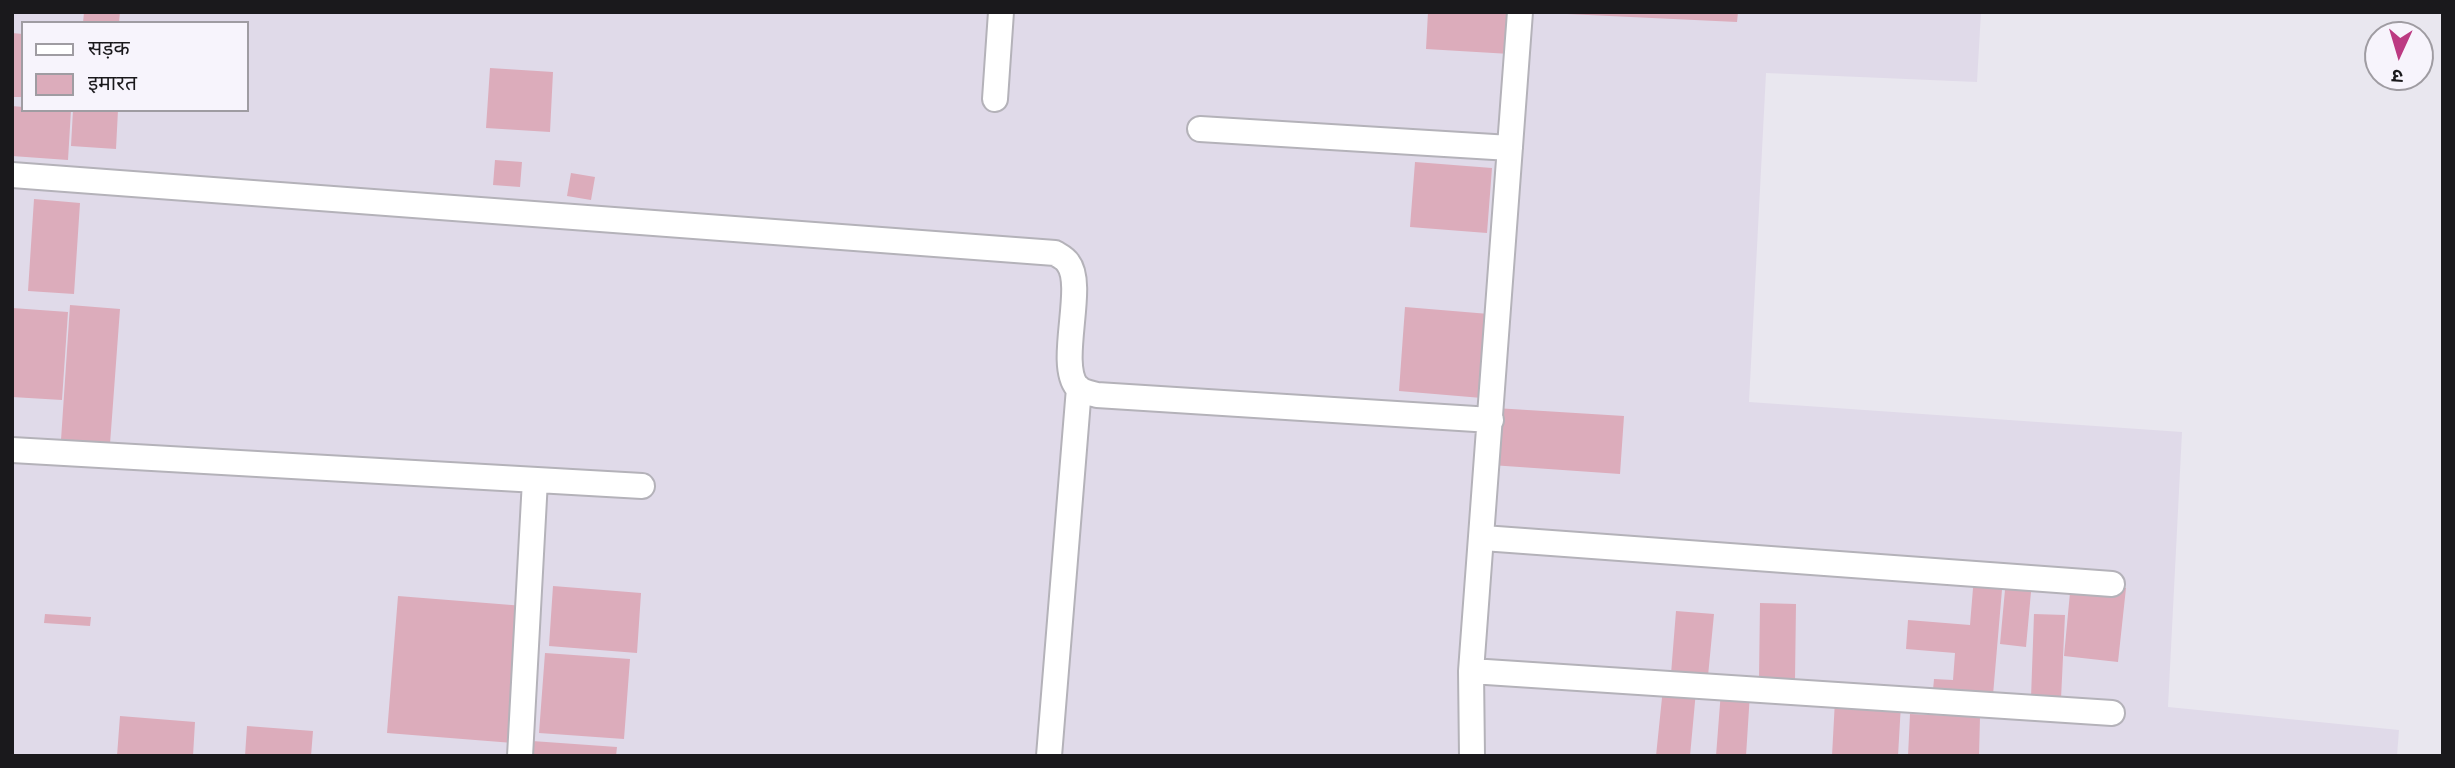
<!DOCTYPE html>
<meta charset="utf-8">
<style>
body{margin:0}
#map{position:relative;width:2455px;height:768px;overflow:hidden;background:#e9e7ef;font-family:"Sofia Sans Condensed","Noto Sans Devanagari",sans-serif}
canvas{display:block}
.frame{position:absolute;inset:0;border:14px solid #1a191c;pointer-events:none}
.legend{position:absolute;left:21px;top:21px;width:228px;height:91px;box-sizing:border-box;background:#f7f4fc;border:2px solid #9f9ca2;margin:0;padding:9px 12px;list-style:none;font-size:21px;color:#1a191c}
.legend li{display:flex;align-items:center;gap:14px;height:35px}
.legend b{width:35px;border:2px solid #9f9ca2}
.north{position:absolute;left:2364px;top:21px;width:70px;height:70px;box-sizing:border-box;background:#f7f4fc;border:2px solid #9f9ca2;border-radius:50%;rotate:184deg;font-size:19px;font-weight:700;line-height:28px;text-align:center;color:#1a191c}
.north::after{content:'';display:block;margin:auto;width:24px;height:32px;background:#bc3a82;clip-path:polygon(50% 0,100% 100%,50% 72%,0 100%)}
</style>
<div id="map">
<canvas width="2455" height="768"></canvas>
<div class="frame"></div>
<ul class="legend">
<li><b style="height:9px;background:#fff"></b>सड़क</li>
<li><b style="height:19px;background:#dcacbb"></b>इमारत</li>
</ul>
<div class="north">उ</div>
</div>
<script>
const c = document.querySelector('canvas').getContext('2d');
c.lineJoin = 'round';
function fillPath(path, color) {
  c.fillStyle = color;
  c.fill(path, 'evenodd');
}
function stroke(path, color, width, dash) {
  c.strokeStyle = color;
  c.lineWidth = width;
  c.lineCap = dash ? 'butt' : 'round';
  c.setLineDash(dash || []);
  c.stroke(path);
}
const built = new Path2D(`
 M 12,12 L 1981,12 L 1977,82 L 1766,73 L 1749,402 L 2182,432 L 2168,707 L 2399,730 L 2397,756 L 12,756 ZM 23,23 L 247,23 L 247,110 L 23,110 Z`);
const building = new Path2D(`
 M 84,12 L 120,12 L 119,23 L 83,23 Z
 M 1428,12 L 1513,12 L 1510,54 L 1426,49 Z
 M 1567,12 L 1738,12 L 1737,22 L 1567,14 Z
 M 12,33 L 23,34 L 23,97 L 12,97 Z
 M 490,68 L 553,72 L 550,132 L 486,128 Z
 M 12,106 L 23,107 L 23,110 L 71,110 L 68,160 L 12,156 Z
 M 73,110 L 118,110 L 116,149 L 71,146 Z
 M 495,160 L 522,162 L 520,187 L 493,185 Z
 M 1415,162 L 1492,168 L 1487,233 L 1410,227 Z
 M 571,173 L 595,177 L 591,200 L 567,196 Z
 M 34,199 L 80,203 L 74,294 L 28,291 Z
 M 70,305 L 120,309 L 110,444 L 61,440 Z
 M 1405,307 L 1489,314 L 1482,398 L 1399,391 Z
 M 12,308 L 68,312 L 62,400 L 12,397 Z
 M 1495,408 L 1624,416 L 1620,474 L 1491,465 Z
 M 1974,576 L 2003,578 L 1993,695 L 1933,690 L 1934,679 L 1953,680 L 1955,653 L 1906,649 L 1908,620 L 1970,625 Z
 M 2006,579 L 2032,581 L 2026,647 L 2000,644 Z
 M 2071,582 L 2126,588 L 2118,662 L 2064,656 Z
 M 553,586 L 641,593 L 637,653 L 549,646 Z
 M 398,596 L 524,606 L 513,743 L 387,733 Z
 M 1760,603 L 1796,604 L 1795,680 L 1759,679 Z
 M 1676,611 L 1714,614 L 1708,676 L 1671,674 Z
 M 45,614 L 91,617 L 90,626 L 44,623 Z
 M 2034,614 L 2065,615 L 2061,699 L 2031,698 Z
 M 545,653 L 630,659 L 624,739 L 539,733 Z
 M 1663,688 L 1696,691 L 1690,756 L 1656,756 Z
 M 1721,691 L 1750,693 L 1746,756 L 1716,756 Z
 M 1835,700 L 1901,704 L 1898,756 L 1832,756 Z
 M 1910,714 L 1980,717 L 1979,756 L 1908,756 Z
 M 120,716 L 195,722 L 193,756 L 117,756 Z
 M 247,726 L 313,731 L 311,756 L 245,756 Z
 M 532,741 L 617,747 L 616,756 L 531,756 Z`);
const minor = new Path2D(`
 M 995,99 L 1001,12
 M 1200,129 L 1510,148
 M 12,175 L 1055,253 C 1060,256 1065,258 1068,263 C 1086,286 1057,363 1077,387 C 1082,392 1090,393 1097,395 L 1491,420
 M 12,450 L 642,486
 M 1483,538 L 2112,584
 M 1471,671 L 2112,713
 M 520,756 L 535,480
 M 1049,756 L 1079,388
 M 1472,756 L 1471,671 L 1520,12`);
fillPath(built, '#e0dae9');
fillPath(building, '#dcacbb');
stroke(minor, '#b4b2b9', 28);
stroke(minor, '#fff', 24);
</script>
